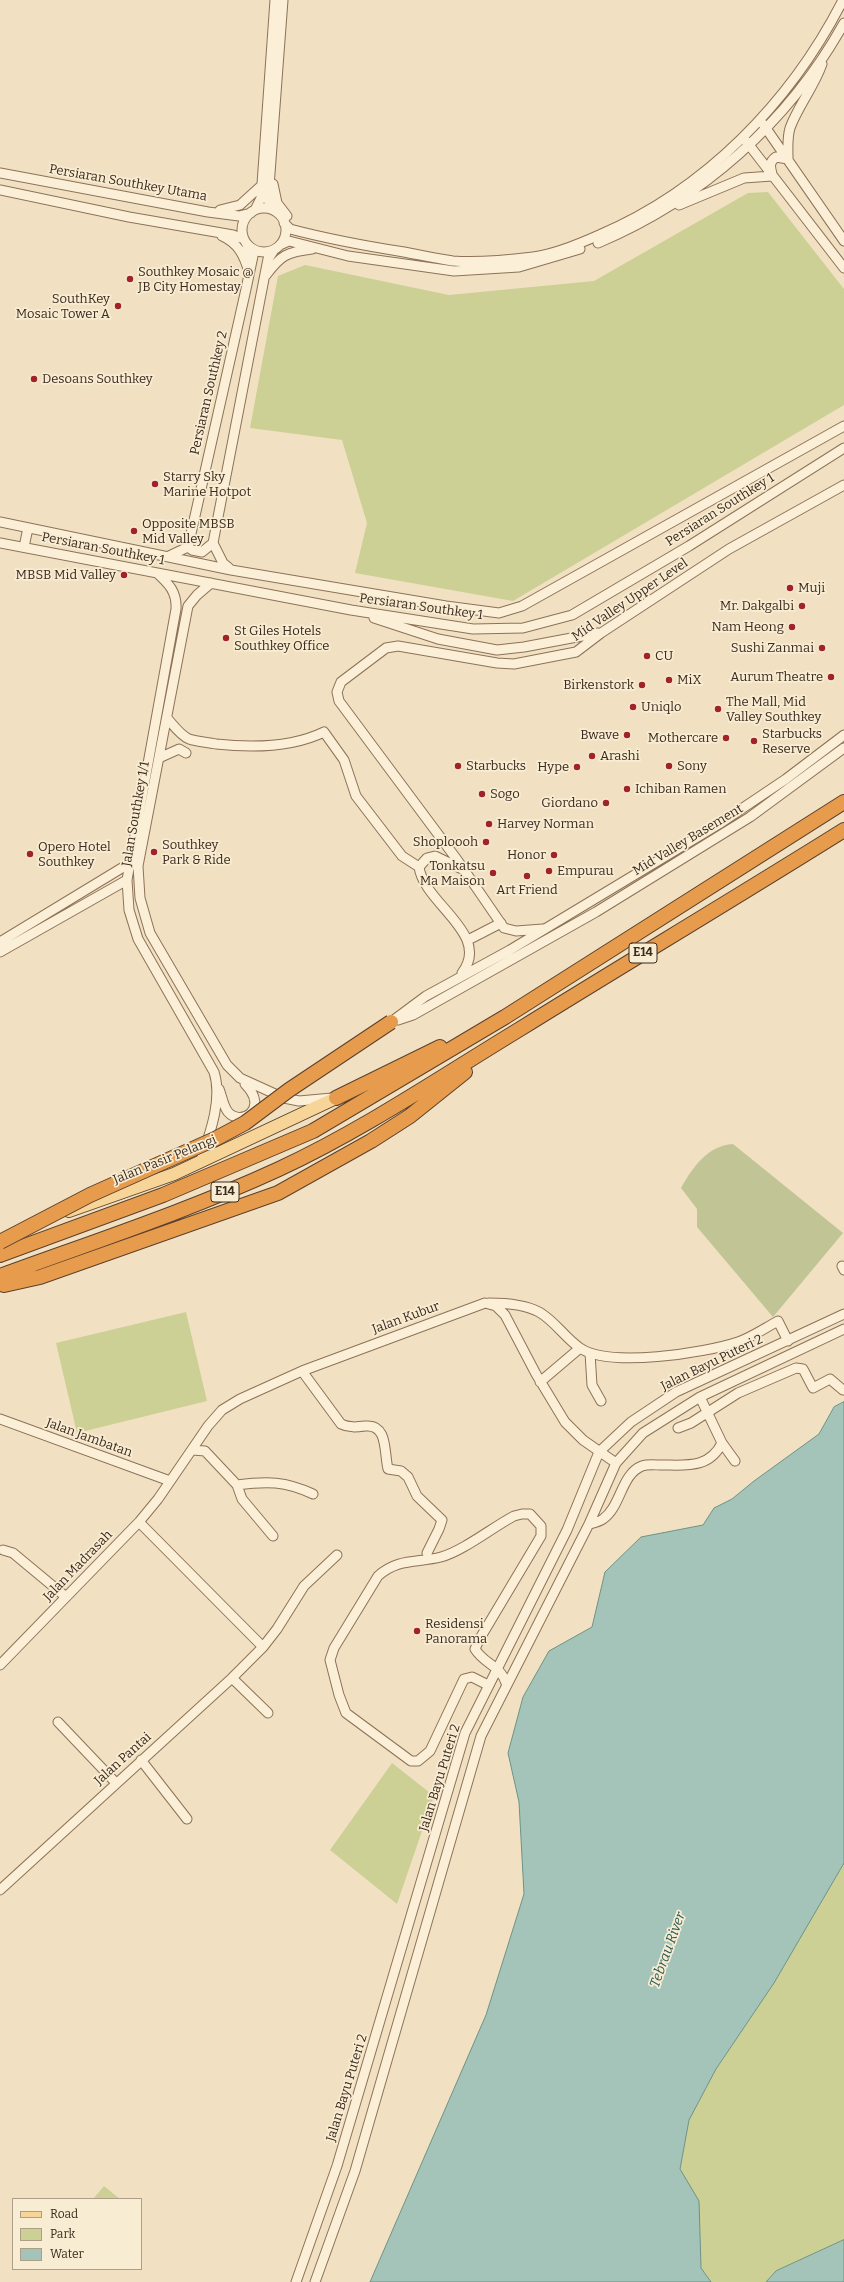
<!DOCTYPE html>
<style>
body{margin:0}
#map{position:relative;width:844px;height:2282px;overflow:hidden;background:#f1e1c2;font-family:Bitter,serif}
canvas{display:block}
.legend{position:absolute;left:12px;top:2198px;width:130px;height:72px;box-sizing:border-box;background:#f8ecd3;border:1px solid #ad9e8a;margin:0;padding:5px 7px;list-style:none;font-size:12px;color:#3c2a1d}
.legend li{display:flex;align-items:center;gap:8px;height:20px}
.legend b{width:20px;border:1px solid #ad9e8a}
</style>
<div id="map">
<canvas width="844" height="2282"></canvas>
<ul class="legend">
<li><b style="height:5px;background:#f7d598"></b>Road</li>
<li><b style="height:11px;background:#ccd095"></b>Park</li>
<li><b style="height:11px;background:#a5c4b9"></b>Water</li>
</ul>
</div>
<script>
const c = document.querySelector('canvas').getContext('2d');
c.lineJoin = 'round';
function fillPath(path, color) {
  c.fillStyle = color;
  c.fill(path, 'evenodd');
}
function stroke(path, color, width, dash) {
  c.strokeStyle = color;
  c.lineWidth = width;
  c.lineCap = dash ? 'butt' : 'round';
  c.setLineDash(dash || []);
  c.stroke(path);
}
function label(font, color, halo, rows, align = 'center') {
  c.font = font + ' Bitter,serif';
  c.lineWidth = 3.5;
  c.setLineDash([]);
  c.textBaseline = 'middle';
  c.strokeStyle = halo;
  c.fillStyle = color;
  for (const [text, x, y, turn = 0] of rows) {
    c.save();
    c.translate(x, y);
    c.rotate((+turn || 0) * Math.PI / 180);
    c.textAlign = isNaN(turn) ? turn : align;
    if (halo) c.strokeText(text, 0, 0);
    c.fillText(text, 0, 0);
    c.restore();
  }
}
const green = new Path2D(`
 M 768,192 L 844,289 L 844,405 L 513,601 L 355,573 L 367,523 L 342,440 L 250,428 L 278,276 L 305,265 L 449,295 L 594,281 L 748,193 Z
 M 186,1312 L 207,1401 L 77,1433 L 56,1343 Z
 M 392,1763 L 434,1796 L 397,1904 L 330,1850 Z
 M 844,1863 L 844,2240 L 776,2271 L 766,2282 L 711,2282 L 701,2268 L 700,2247 L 680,2169 L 689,2120 L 716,2069 L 774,1983 Z
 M 104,2186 L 120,2199 L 93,2199 Z`);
const cemetery = new Path2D(`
 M 733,1144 L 843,1233 L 773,1317 L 697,1227 L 697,1209 L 681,1188 C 693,1167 707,1146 733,1144 Z`);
const water = new Path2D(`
 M 844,1402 L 844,1863 L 774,1983 L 716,2069 L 689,2120 L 680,2169 L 699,2201 L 701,2268 L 711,2282 L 370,2282 L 486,2015 L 524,1894 L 519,1802 L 508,1753 L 523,1697 L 549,1651 L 592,1627 L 605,1572 L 641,1537 L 703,1525 L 714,1508 L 732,1499 L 754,1481 L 819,1434 L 834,1407 Z
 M 844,2240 L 844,2282 L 766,2282 L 776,2271 Z`);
const minor = new Path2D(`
 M 763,124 L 844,241
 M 746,141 L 844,268
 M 0,173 L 208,212 L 239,216 L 251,213
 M 772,174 C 770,166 769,162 776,157 L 788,159 C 788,148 787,138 790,128 C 798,106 814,87 822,64
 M 273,184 L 277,203 L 287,216
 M 0,190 L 129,217 L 233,235 L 244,239
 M 679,205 L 744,178 L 772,176
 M242 230a22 22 0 1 1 44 0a22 22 0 1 1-44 0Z
 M 220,210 L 240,205 L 262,185
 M 255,210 L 261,198 L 275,0
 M 273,210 L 268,200 L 283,0
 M 284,223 L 290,229 C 328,239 366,246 404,252 C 420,255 437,259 453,261 C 478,263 508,260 533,257 C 555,254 579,244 599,235 C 705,190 791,102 843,0
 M 222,236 C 238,243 244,255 249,272
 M 598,243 C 702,199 789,122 844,23
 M 280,245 L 289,241 L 348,256 L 454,271 L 519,267 L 580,249
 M 266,275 C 281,255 287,252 312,249
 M 0,522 L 231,570 L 446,606 L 499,613 L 522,606 L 844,426
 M 0,543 L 351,610 L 473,629 L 523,628 L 572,615 L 689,546 L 844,448
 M 24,547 L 28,528
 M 188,547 L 192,550 L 202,552 L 213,543
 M 169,556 L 188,547 L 246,289 L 253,256 L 247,245
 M 229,568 L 223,563 L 213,543 L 264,279 L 268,259 L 274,250
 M 157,573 C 169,584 177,592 176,609 L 130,863 L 127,880 L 129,910 L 138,939 L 214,1072 C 223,1100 209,1136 200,1163
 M 211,583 L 197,595 L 188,606 L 138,866 L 140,898 L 150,933 L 227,1065 L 240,1078 L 284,1098 L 299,1101 L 332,1098
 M 374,618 L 438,639 L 497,650 L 524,647 L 598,633
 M 167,718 C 174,726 180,735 189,739 C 198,742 207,742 216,744 C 252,748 291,748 324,732 L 344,760 L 356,796 L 402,856 L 419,867
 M 159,758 L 179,749 L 186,753
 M 543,929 L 516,931 L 504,928 L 458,861 L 339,701 L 337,692 L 341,682 L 386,648 L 398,646 L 497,663 L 514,664 L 576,652 L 601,633 L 729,549 L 844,485
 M 468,940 L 501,923
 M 0,942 L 130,863
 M 0,952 L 127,880
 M 462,973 C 492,934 424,904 419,867 L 427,858 L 435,856 L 464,870
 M 398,1020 L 413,1015 L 596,912 L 750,817 L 844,748
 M 391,1022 L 426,996 L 510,950 L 719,824 L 786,779 L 844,735
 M 219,1089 C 222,1096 223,1106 228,1112 C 241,1127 270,1109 245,1084
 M 842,1266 L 844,1270
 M 489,1303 C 505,1303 524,1304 539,1312 C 555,1321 565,1338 580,1348 C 609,1368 705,1353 738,1342 C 752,1337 765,1328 778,1321 L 788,1341
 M 590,1353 L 592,1385 L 601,1401
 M 302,1371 L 341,1424 C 349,1428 357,1427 366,1426 C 388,1424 384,1453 388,1469 L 401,1471 L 408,1477 L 417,1496 L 442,1520 L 439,1529 L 427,1553
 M 540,1382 L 580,1348
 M 700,1397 L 722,1443 L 735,1461
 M 0,1419 L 170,1481
 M 678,1428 L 691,1423 L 738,1393 L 796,1368 L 803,1369 L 813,1388 L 830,1379 L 843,1390
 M 193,1450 L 205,1451 L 237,1485 C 267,1481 285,1481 313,1494
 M 237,1485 L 242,1499 L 273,1536
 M 139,1522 L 263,1647
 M 589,1524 C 593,1523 599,1522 603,1519 C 621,1507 621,1474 642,1466 C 648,1464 655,1465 661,1465 C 686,1465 709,1469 722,1443
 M 3,1550 L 13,1553 L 66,1597
 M 0,1665 L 139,1522 L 158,1499 L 208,1426 L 222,1410 L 240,1399 L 302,1371 L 485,1303 L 496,1306 L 505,1315 L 536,1374 L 565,1422 L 583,1440 L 616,1463
 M 232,1678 L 268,1713
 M 488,1685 L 472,1677 L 464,1679 L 430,1751 L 418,1761 L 411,1761 L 346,1713 L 339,1695 L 330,1660 L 334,1648 L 378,1576 C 398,1558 417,1563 441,1557 C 463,1551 493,1527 514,1516 L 522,1514 L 530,1514 L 541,1526 L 541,1536 L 479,1640 L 475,1649 C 484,1664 501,1666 506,1683
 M 58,1722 L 116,1783
 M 141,1760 L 187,1819
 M 0,1890 L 232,1678 L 263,1647 L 277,1629 L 304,1586 L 337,1555
 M 296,2282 L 337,2166 L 465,1733 L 567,1530 L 599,1452 L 631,1422 L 676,1392 L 844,1314
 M 315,2282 L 355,2171 L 481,1736 L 589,1524 L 616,1463 L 643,1433 L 700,1397 L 844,1329`);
const major = new Path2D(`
 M 69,1211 L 174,1174 L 336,1098`);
const highway = new Path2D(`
 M 336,1098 L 440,1047
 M 0,1255 L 163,1195 L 313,1131 L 505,1017 L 844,802
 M 0,1276 C 93,1242 188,1211 279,1169 C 363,1130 441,1077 520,1029 C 628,962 737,897 844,830
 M 4,1285 L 40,1277 L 278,1193 L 371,1141 L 410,1116 L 465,1072`);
const highwayBridge = new Path2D(`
 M 0,1242 L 90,1195 L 215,1139 L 245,1123 L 289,1090 L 391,1022`);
const markers = [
 [130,279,4,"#a1232a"],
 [118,306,4,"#a1232a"],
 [34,379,4,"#a1232a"],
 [155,484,4,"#a1232a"],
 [134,531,4,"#a1232a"],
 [124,575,4,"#a1232a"],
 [790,588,4,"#a1232a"],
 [802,606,4,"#a1232a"],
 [792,627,4,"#a1232a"],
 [226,638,4,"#a1232a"],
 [822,648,4,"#a1232a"],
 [647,656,4,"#a1232a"],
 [831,677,4,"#a1232a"],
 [669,680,4,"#a1232a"],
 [642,685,4,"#a1232a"],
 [633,707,4,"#a1232a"],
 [718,709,4,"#a1232a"],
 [627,735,4,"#a1232a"],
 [726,738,4,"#a1232a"],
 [754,741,4,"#a1232a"],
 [592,756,4,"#a1232a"],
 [458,766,4,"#a1232a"],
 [669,766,4,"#a1232a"],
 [577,767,4,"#a1232a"],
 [627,789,4,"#a1232a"],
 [482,794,4,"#a1232a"],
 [606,803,4,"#a1232a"],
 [489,824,4,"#a1232a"],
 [486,842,4,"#a1232a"],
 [154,852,4,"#a1232a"],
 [30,854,4,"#a1232a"],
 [554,855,4,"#a1232a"],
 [549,871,4,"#a1232a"],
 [493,873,4,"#a1232a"],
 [527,876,4,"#a1232a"],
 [417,1631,4,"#a1232a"]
];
const shields = [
 [643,953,28],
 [225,1192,28]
];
const shieldNames = [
 ["E14",643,953],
 ["E14",225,1192]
];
const streetNames = [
 ["Persiaran Southkey Utama",128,183,10],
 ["Persiaran Southkey 2",209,393,-77],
 ["Persiaran Southkey 1",720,510,-32],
 ["Persiaran Southkey 1",103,549,11],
 ["Mid Valley Upper Level",630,600,-34],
 ["Persiaran Southkey 1",421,607,8],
 ["Jalan Southkey 1/1",136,814,-80],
 ["Mid Valley Basement",688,840,-31],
 ["Jalan Pasir Pelangi",165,1160,-22],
 ["Jalan Kubur",406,1318,-20],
 ["Jalan Bayu Puteri 2",712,1363,-26],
 ["Jalan Jambatan",89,1438,20],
 ["Jalan Madrasah",78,1566,-46],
 ["Jalan Pantai",123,1759,-42],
 ["Jalan Bayu Puteri 2",440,1778,-73],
 ["Jalan Bayu Puteri 2",347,2088,-73]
];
const poiNames = [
 ["Southkey Mosaic @",138,272],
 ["JB City Homestay",138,287],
 ["SouthKey",110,299,"right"],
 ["Mosaic Tower A",110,314,"right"],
 ["Desoans Southkey",42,379],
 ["Starry Sky",163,477],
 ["Marine Hotpot",163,492],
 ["Opposite MBSB",142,524],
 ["Mid Valley",142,539],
 ["MBSB Mid Valley",116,575,"right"],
 ["Muji",798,588],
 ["Mr. Dakgalbi",794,606,"right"],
 ["Nam Heong",784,627,"right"],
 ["St Giles Hotels",234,631],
 ["Southkey Office",234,646],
 ["Sushi Zanmai",814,648,"right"],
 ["CU",655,656],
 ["Aurum Theatre",823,677,"right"],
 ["MiX",677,680],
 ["Birkenstork",634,685,"right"],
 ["The Mall, Mid",726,702],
 ["Valley Southkey",726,717],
 ["Uniqlo",641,707],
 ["Starbucks",762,734],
 ["Reserve",762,749],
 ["Bwave",619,735,"right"],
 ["Mothercare",718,738,"right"],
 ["Arashi",600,756],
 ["Starbucks",466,766],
 ["Sony",677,766],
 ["Hype",569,767,"right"],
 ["Ichiban Ramen",635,789],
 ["Sogo",490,794],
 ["Giordano",598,803,"right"],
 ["Harvey Norman",497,824],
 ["Shoploooh",478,842,"right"],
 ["Southkey",162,845],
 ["Park & Ride",162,860],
 ["Opero Hotel",38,847],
 ["Southkey",38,862],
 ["Honor",546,855,"right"],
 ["Tonkatsu",485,866,"right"],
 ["Ma Maison",485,881,"right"],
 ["Empurau",557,871],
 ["Art Friend",527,890,"center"],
 ["Residensi",425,1624],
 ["Panorama",425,1639]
];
const waterNames = [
 ["Tebrau River",668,1950,-70]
];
fillPath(green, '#ccd095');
fillPath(cemetery, '#c1c595');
fillPath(water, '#a5c4b9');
stroke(water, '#6b9387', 1);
stroke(minor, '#8d7258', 11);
stroke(major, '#5a402c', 14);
stroke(highway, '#5a402c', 16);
stroke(minor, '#fbefd7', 9);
stroke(major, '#f7d598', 12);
stroke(highway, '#e79c4d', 14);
stroke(highwayBridge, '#5a402c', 16, []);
stroke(highwayBridge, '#e79c4d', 14);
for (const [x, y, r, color] of markers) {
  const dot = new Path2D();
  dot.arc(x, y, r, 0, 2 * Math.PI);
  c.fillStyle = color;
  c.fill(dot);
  stroke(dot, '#f8ecd3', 1.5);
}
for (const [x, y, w] of shields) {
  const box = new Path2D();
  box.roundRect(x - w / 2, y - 10, w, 20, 3);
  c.fillStyle = '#f8ecd3';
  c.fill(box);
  stroke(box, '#3c2a1d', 1);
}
label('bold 12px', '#3c2a1d', null, shieldNames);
label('13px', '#3c2a1d', '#f8ecd3', streetNames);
label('13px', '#3c2a1d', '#f8ecd3', poiNames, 'left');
label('italic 14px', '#2b5d57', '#f8ecd3', waterNames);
</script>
